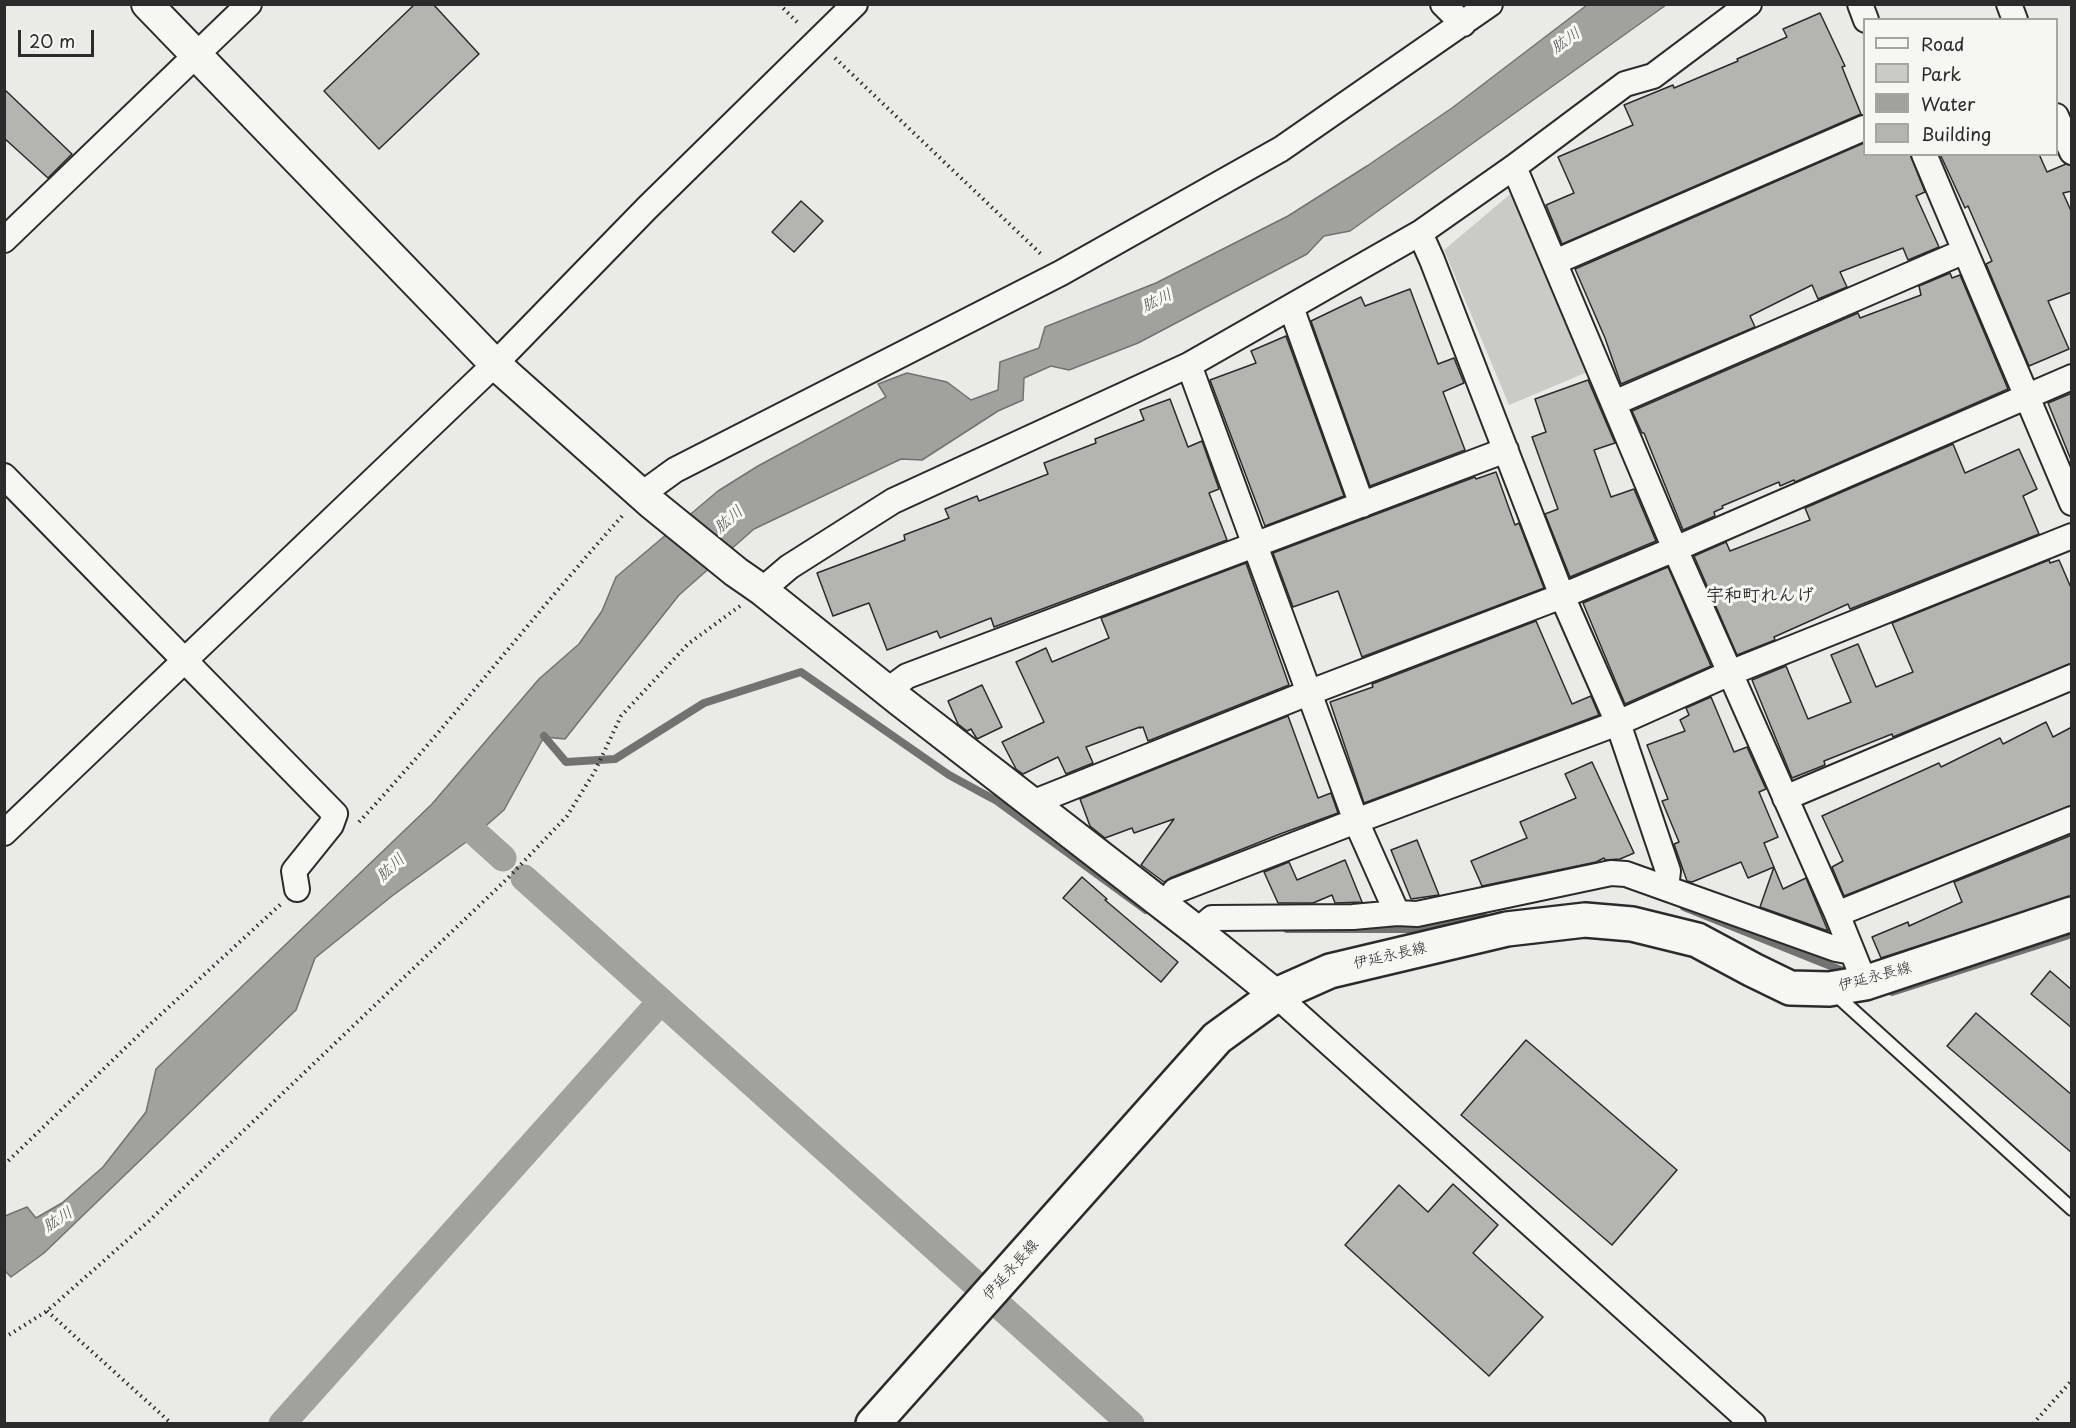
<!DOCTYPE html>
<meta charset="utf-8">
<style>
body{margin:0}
#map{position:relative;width:2076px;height:1428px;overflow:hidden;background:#eaeae6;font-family:"Playpen Sans",sans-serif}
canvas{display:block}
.frame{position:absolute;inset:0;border:6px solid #2b2b2b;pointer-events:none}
.legend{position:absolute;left:1863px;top:18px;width:195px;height:138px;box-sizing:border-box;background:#f6f6f2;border:2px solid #a5a5a2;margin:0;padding:8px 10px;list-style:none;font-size:18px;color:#2b2b2b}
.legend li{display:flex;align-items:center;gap:12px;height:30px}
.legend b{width:30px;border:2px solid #a5a5a2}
.scale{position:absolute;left:18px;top:30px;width:76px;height:27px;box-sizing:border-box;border:3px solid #2b2b2b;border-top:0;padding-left:8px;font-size:18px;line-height:21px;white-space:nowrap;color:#2b2b2b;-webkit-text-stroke:4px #f6f6f2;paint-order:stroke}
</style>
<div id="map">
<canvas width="2076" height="1428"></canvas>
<div class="frame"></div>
<ul class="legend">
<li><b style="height:8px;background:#f6f6f2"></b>Road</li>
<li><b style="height:16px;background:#cacac7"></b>Park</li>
<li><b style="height:16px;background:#a1a19e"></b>Water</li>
<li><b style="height:16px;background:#b4b4b1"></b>Building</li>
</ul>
<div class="scale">20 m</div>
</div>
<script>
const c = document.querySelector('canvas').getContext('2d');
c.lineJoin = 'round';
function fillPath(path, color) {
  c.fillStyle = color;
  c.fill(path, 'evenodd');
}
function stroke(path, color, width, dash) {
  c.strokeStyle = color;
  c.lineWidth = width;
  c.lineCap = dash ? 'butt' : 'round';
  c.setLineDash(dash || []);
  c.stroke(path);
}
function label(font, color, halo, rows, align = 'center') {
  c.font = font + ' "Playpen Sans","Klee One",sans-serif';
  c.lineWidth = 6;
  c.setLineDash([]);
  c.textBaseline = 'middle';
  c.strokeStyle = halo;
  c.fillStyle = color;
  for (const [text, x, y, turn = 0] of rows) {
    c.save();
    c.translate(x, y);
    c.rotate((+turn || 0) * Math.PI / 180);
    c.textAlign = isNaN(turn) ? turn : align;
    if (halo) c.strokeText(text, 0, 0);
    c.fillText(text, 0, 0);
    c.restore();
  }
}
const green = new Path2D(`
 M 1514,191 L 1590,371 L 1509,405 L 1444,250 Z`);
const water = new Path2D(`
 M 1587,5 L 1666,5 L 1350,231 L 1324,236 L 1307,254 L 1138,343 L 1069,370 L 1051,366 L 1024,378 L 1023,400 L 998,411 L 922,460 L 901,459 L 754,529 L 679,595 L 565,739 L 544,737 L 504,810 L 473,837 L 392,896 L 315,958 L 296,1010 L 44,1253 L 11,1277 L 5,1271 L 5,1216 L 27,1207 L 36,1218 L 62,1203 L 103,1167 L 146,1112 L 156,1069 L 432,804 L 539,679 L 579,644 L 602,611 L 616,577 L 718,491 L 758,466 L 886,397 L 878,384 L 907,373 L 947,382 L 971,400 L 998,390 L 1000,362 L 1039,348 L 1045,327 L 1156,283 L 1288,216 L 1367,166 L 1452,108 Z`);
const stream = new Path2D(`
 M 544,736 L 566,762 L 615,759 L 704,703 L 801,672 L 949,775 L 997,801 L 1146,910
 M 1684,907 L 1848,973
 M 1287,929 L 1411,929 L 1483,912
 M 1884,988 L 1892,992 L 2072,934`);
const canal = new Path2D(`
 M 452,812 L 503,858
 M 524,878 L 1131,1424
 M 282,1424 L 661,1001`);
const building = new Path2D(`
 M 415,4 L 433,4 L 479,54 L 379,149 L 324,91 Z
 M 1820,13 L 1845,66 L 1842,67 L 1861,114 L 1562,244 L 1546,205 L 1574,193 L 1558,157 L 1633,125 L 1624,105 L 1673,85 L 1674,88 L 1738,61 L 1737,59 L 1787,37 L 1783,29 Z
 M 4,89 L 72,154 L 48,178 L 4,138 Z
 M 1864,143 L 1864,154 L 1910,154 L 1925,192 L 1916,196 L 1939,247 L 1908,260 L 1903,248 L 1840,272 L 1847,287 L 1818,299 L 1812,285 L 1750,316 L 1755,327 L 1621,384 L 1605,338 L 1575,269 Z
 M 1940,154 L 2039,154 L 2047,172 L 2066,164 L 2072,166 L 2072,191 L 2063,193 L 2072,213 L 2072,292 L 2048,301 L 2069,349 L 2029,366 L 1986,264 L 1992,261 L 1968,206 L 1965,208 Z
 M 801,201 L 823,221 L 794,252 L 772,232 Z
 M 1950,273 L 1952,278 L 1960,275 L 2008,389 L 1795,482 L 1794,480 L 1780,486 L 1779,482 L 1722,506 L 1723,508 L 1714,512 L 1715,516 L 1683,530 L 1644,433 L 1642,433 L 1632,411 L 1858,313 L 1860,318 L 1921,295 L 1919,286 Z
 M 1410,289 L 1438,364 L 1454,358 L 1464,383 L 1443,392 L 1465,450 L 1370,486 L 1311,321 L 1361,297 L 1365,306 Z
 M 1286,336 L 1344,496 L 1265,526 L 1210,380 L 1256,363 L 1251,351 Z
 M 1588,380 L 1615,443 L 1594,450 L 1611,497 L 1634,489 L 1656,541 L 1570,577 L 1545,514 L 1558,509 L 1532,437 L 1546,432 L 1535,399 Z
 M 2072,393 L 2072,460 L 2071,460 L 2048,403 Z
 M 1170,399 L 1188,447 L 1202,441 L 1219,489 L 1209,493 L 1227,540 L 994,627 L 991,618 L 940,638 L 937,631 L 887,650 L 869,603 L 833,616 L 817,573 L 905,540 L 904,535 L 949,518 L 945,509 L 977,496 L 979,501 L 1048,474 L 1044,463 L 1096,443 L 1095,439 L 1144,420 L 1140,410 Z
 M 1953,444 L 1965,473 L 2019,449 L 2037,489 L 2023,496 L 2039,534 L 1850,609 L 1848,604 L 1774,637 L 1775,640 L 1737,655 L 1694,556 L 1726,542 L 1730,551 L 1810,520 L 1805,508 Z
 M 1496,472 L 1515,525 L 1519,523 L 1544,588 L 1362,657 L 1338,591 L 1293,607 L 1273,553 L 1475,477 L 1476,479 Z
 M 2049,560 L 2050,563 L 2059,560 L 2072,590 L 2072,663 L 1893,737 L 1892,734 L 1824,761 L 1825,765 L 1792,778 L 1752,680 L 1786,666 L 1808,719 L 1851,702 L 1831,655 L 1858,644 L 1876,687 L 1913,672 L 1892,623 Z
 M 1246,563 L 1289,685 L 1148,741 L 1143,727 L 1140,728 L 1140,727 L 1086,747 L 1093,763 L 1066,774 L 1058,757 L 1023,774 L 1016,769 L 1002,742 L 1044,722 L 1016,662 L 1046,648 L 1052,662 L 1109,638 L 1101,618 Z
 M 1668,567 L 1711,666 L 1625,704 L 1583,603 Z
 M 1536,621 L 1572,704 L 1591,696 L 1599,715 L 1364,803 L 1330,702 L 1373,687 L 1372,684 Z
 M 982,685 L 1002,727 L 977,739 L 971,729 L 967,731 L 958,724 L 948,701 Z
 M 1711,697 L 1734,752 L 1747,747 L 1766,789 L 1759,792 L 1778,837 L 1764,843 L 1783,889 L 1806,878 L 1828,931 L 1760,907 L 1774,867 L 1748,878 L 1741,862 L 1692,882 L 1687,881 L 1674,844 L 1679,842 L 1662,801 L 1668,799 L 1647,745 L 1685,731 L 1680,720 L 1689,715 L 1686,708 Z
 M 1288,716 L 1318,798 L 1331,793 L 1338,813 L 1280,834 L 1170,878 L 1164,882 L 1141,865 L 1174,819 L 1134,833 L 1132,828 L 1105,838 L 1090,826 L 1080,799 Z
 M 2046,722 L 2053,737 L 2072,727 L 2072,805 L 1844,896 L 1832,867 L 1843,861 L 1822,816 L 1939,763 L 1941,767 L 2000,738 L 2003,744 Z
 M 1592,762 L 1634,853 L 1620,859 L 1605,860 L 1604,858 L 1596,862 L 1482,886 L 1471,861 L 1527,838 L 1520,822 L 1576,798 L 1565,774 Z
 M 2072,835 L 2072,896 L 1881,958 L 1872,937 L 1908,922 L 1909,926 L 1962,902 L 1954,882 Z
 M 1417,840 L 1439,895 L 1411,899 L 1391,850 Z
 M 1345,860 L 1362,902 L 1335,903 L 1332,895 L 1313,903 L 1278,903 L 1264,872 L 1289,862 L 1297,880 Z
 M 1082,877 L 1107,899 L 1105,900 L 1178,962 L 1161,982 L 1063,898 Z
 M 2050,971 L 2072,990 L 2072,1028 L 2031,994 Z
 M 1976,1013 L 2072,1095 L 2072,1153 L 1947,1046 Z
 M 1526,1040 L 1677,1170 L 1612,1245 L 1461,1115 Z
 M 1453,1184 L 1498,1225 L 1473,1253 L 1543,1317 L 1489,1376 L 1345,1245 L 1399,1185 L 1428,1212 Z`);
const path = new Path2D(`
 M 779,4 L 799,24
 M 835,58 L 1043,256
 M 359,822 C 451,723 533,615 624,514
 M 4,1165 L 146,1028 L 281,904
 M 47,1311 L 172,1424
 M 4,1338 L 47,1311 L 149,1221 L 508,878 L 567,816 L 595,771 L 621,716 L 688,644 L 740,606
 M 2033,1424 L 2072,1380`);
const service = new Path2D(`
 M 1835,994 L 2072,1209`);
const minor = new Path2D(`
 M 1443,4 L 1463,24
 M 1860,4 L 1866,20
 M 2009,4 L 2015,20
 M 2056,116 L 2072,152
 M 1924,154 L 2072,503
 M 1514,167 L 1675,549 L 1837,914 L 1865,983
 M 1420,233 L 1432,260 L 1562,596 L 1618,723 L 1730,673 L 2072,536
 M 4,240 L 249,4
 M 1555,262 L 1864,128
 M 1291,307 L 1362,505
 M 1189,365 L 1356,821 L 1397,913 L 1353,917 L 1212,918 L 1197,931
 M 1614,403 L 1965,251
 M 4,476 L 335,814 L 331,825 L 294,871 L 297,889
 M 642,494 L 675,470 L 1061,273 L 1281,149 L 1490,4
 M 762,590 L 789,567 L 893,501 L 1189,365 L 1420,233 L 1514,167 L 1625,84 L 1653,76 L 1749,4
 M 888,690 L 907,676 L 1506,450
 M 1785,798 L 2072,677
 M 1032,803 L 1308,693 L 1562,596 L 1675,549 L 2072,377
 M 4,833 L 495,364 L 647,208 L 855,4
 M 1164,905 L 1175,891 L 1356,821 L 1618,723 L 1668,871 L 1666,888
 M 1397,913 L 1417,914 L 1611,873 L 1626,874 L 1836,949 L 1852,952
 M 1837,914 L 2072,819
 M 1276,995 L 1753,1424`);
const tertiary = new Path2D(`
 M 147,4 L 495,364 L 651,503 L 736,572 L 762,590 L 899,700 L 1197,931 L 1276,995`);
const secondary = new Path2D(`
 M 873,1424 L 1217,1038 L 1276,995 L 1330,971 L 1507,929 L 1585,920 L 1632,924 L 1697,940 L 1753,970 L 1790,988 L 1829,989 L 1865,983 L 2072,914`);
const streetNames = [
 ["伊延永長線",1390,956,-13],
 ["伊延永長線",1875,977,-15],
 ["伊延永長線",1011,1270,-48]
];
const waterNames = [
 ["肱川",1566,41,-35],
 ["肱川",1157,301,-26],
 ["肱川",729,520,-41],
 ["肱川",391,868,-43],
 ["肱川",58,1220,-33]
];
const quarterNames = [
 ["宇和町れんげ",1760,596]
];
fillPath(green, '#cacac7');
fillPath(water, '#a1a19e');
stroke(water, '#727270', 1.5);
stroke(stream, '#727270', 8);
stroke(canal, '#a1a19e', 27);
fillPath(building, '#b4b4b1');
stroke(building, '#2b2b2b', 1.5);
stroke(service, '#2b2b2b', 16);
stroke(minor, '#2b2b2b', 28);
stroke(tertiary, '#2b2b2b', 34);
stroke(secondary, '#2b2b2b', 38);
stroke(path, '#2b2b2b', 4, [1.5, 4.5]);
stroke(service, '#f6f6f2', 12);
stroke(minor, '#f6f6f2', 24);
stroke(tertiary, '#f6f6f2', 30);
stroke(secondary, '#f6f6f2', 33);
label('15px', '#2b2b2b', '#f6f6f2', streetNames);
label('italic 16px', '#545453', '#f6f6f2', waterNames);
label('bold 18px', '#2b2b2b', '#f6f6f2', quarterNames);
</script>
